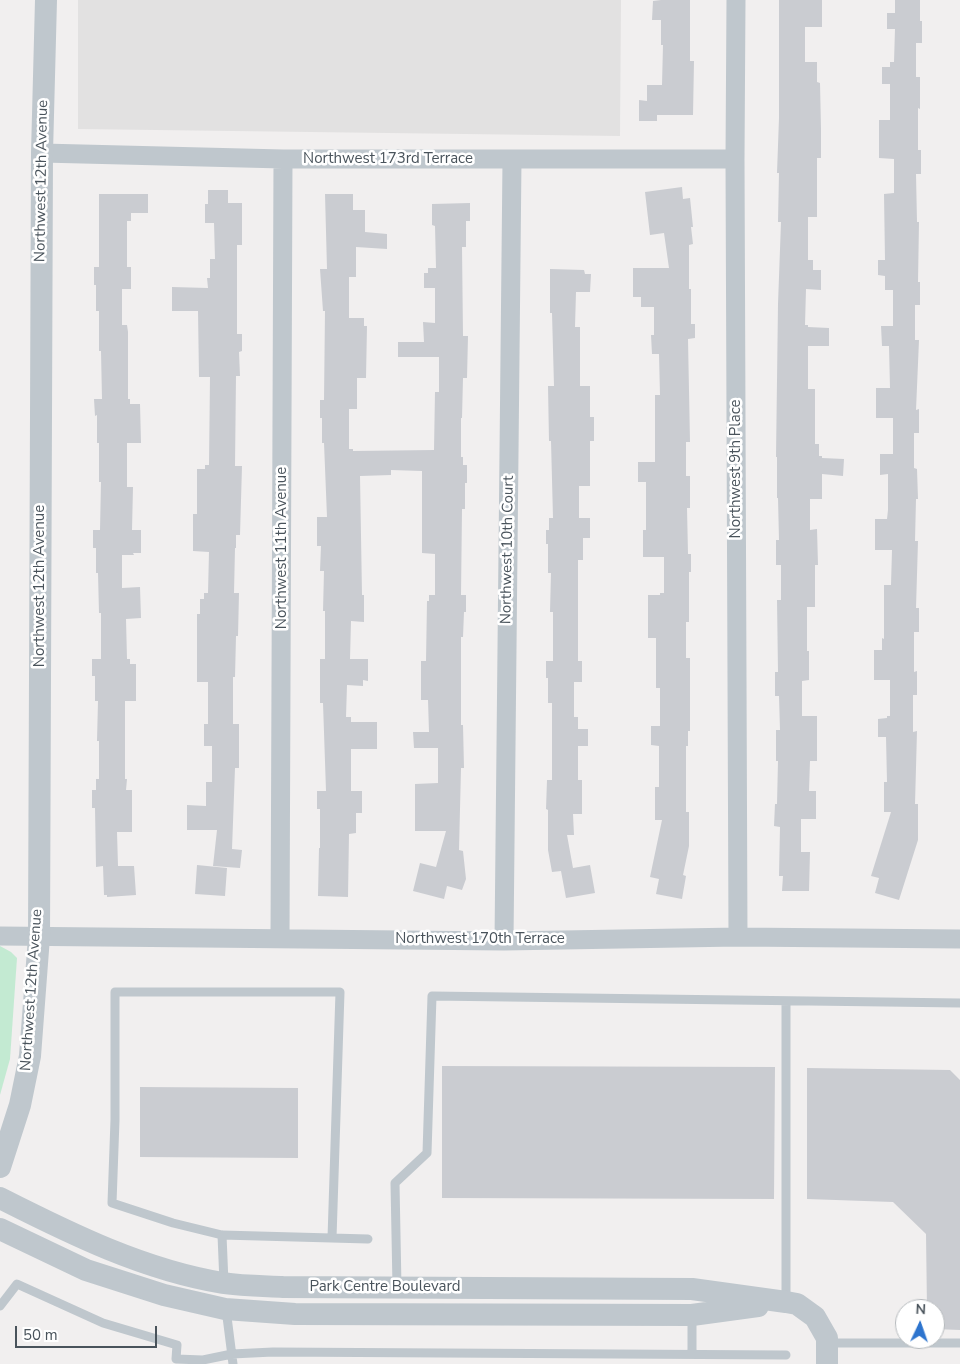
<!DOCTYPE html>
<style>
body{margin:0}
#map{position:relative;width:960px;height:1364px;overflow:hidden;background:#f1efef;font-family:"Nunito Sans",sans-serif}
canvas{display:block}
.north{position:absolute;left:895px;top:1299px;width:50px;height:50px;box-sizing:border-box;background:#fff;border:1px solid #b6babd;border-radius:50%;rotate:3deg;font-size:14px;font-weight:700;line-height:20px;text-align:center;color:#49535b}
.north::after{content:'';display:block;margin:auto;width:18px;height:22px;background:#2d74ce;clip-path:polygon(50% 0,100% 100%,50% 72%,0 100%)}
.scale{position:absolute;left:15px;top:1326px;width:142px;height:22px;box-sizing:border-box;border:2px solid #49535b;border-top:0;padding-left:6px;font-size:15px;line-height:18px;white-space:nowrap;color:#49535b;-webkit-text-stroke:4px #fff;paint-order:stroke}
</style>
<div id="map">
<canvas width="960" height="1364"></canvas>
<div class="north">N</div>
<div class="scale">50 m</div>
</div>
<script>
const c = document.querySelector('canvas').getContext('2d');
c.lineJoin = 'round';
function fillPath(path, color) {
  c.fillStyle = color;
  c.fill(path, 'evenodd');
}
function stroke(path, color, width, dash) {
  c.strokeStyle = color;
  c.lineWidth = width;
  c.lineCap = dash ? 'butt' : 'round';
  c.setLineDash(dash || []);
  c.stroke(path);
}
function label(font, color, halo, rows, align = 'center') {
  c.font = font + ' "Nunito Sans",sans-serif';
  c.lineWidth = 5;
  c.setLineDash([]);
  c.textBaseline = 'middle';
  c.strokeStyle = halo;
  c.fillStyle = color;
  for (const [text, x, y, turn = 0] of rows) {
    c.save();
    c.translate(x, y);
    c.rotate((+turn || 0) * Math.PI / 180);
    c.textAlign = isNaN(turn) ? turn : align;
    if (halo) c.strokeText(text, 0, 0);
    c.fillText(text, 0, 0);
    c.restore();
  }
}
const education = new Path2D(`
 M 78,0 L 621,0 L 620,136 L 78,129 Z`);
const green = new Path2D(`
 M 0,946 L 11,952 L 17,958 L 10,1059 L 0,1095 Z`);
const building = new Path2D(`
 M 661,0 L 690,0 L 690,61 L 694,61 L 693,115 L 657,115 L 657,121 L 639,121 L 639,100 L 647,101 L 647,85 L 662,85 L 663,45 L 661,45 L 661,20 L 652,20 L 653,1 Z
 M 779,0 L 822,0 L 822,27 L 805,27 L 805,62 L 817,62 L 817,82 L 820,83 L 821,129 L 821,158 L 817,158 L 817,217 L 808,217 L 808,260 L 813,260 L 813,270 L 821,270 L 821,290 L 806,289 L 805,325 L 808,325 L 808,327 L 829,328 L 829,346 L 808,346 L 808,389 L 815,389 L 815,444 L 819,444 L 819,456 L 822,456 L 822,458 L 844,459 L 843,476 L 822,474 L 822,499 L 810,499 L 810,530 L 817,529 L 818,565 L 815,565 L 815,607 L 807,607 L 807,651 L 809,651 L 809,680 L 802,681 L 802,716 L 817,716 L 817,761 L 810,761 L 809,791 L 816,791 L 816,819 L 801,819 L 801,852 L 810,852 L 809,891 L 782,891 L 783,876 L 779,876 L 780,827 L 774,826 L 775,804 L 777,804 L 778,761 L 776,761 L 776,730 L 780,730 L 779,696 L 775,696 L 775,672 L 778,672 L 777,600 L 781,600 L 781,565 L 776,565 L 776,540 L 779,540 L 778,498 L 777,498 L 777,457 L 776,457 L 778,304 L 781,222 L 778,222 L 779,173 L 777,173 L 779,118 Z
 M 895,0 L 920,0 L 920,21 L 922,21 L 922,43 L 916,43 L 916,77 L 920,77 L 920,109 L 918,108 L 918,150 L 921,150 L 921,174 L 916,174 L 917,222 L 919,222 L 918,282 L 920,282 L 920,305 L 915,305 L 915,340 L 919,340 L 916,410 L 919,409 L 919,433 L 914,433 L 914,468 L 917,469 L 918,499 L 916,499 L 915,541 L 918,541 L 916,608 L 919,608 L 919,632 L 914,632 L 914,672 L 917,671 L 917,695 L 913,695 L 913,732 L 917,731 L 915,804 L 918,804 L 918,840 L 899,900 L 875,893 L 879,878 L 871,876 L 891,812 L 884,812 L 884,782 L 887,782 L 886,737 L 878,737 L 878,719 L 887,718 L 887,716 L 890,716 L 890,680 L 874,680 L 874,650 L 882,650 L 882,638 L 884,639 L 884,585 L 891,585 L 892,550 L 875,550 L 875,519 L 887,519 L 888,510 L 888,474 L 880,475 L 880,454 L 893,454 L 893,418 L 876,418 L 876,388 L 890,388 L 889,346 L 882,346 L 881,326 L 893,326 L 893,290 L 885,290 L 885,276 L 878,275 L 878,260 L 885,260 L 884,194 L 894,193 L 894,159 L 879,158 L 879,120 L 890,120 L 890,84 L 882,84 L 882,67 L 890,67 L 890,62 L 894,62 L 895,29 L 887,29 L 887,13 L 895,13 Z
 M 682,187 L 683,199 L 690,198 L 693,227 L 691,227 L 693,244 L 689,245 L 689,289 L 691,289 L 691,324 L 695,324 L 695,338 L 688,339 L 690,442 L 686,442 L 686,476 L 690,476 L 690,508 L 687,508 L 688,554 L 691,554 L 691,572 L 689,572 L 689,622 L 686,622 L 686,658 L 690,658 L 690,731 L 688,731 L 688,746 L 686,746 L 686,812 L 689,812 L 689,846 L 683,875 L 686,876 L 682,899 L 656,894 L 659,879 L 650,877 L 662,820 L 655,820 L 655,787 L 659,787 L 659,746 L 651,745 L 651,726 L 660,726 L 660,688 L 656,688 L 656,638 L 648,638 L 648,595 L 660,595 L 660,593 L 664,593 L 664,557 L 643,557 L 643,530 L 646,530 L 646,482 L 638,482 L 638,462 L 655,462 L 655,395 L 660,395 L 659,354 L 652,354 L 651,335 L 654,335 L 654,307 L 641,307 L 641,297 L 633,297 L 633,268 L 669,268 L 664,233 L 650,235 L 645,192 Z
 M 208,190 L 228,190 L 228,203 L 242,203 L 242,245 L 237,245 L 237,334 L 242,334 L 242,351 L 239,352 L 240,376 L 236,376 L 235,466 L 242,466 L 240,535 L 236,535 L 236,548 L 235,548 L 234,593 L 239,593 L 238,636 L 236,636 L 235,677 L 233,677 L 233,724 L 239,724 L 239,768 L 235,768 L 232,849 L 242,850 L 240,868 L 213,866 L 217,830 L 187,830 L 187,805 L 206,806 L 206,782 L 212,782 L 212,746 L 204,746 L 204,724 L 208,724 L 208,682 L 197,682 L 197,614 L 200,614 L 200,599 L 204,599 L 204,593 L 208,593 L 209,552 L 193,551 L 193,514 L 197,514 L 197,469 L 205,469 L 205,465 L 209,465 L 210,377 L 199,377 L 198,311 L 172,311 L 172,287 L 208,288 L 207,278 L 210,278 L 210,259 L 215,259 L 214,223 L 205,223 L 205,204 L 208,204 Z
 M 99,194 L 148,194 L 148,213 L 131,213 L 131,221 L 127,221 L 127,267 L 131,267 L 131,289 L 122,289 L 122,325 L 127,325 L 128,332 L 128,399 L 130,399 L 130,404 L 140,404 L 141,443 L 127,443 L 127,487 L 133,487 L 132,530 L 141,530 L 141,553 L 133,553 L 134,555 L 122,555 L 122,588 L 140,587 L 141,618 L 126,619 L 127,659 L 130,659 L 130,664 L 136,664 L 136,701 L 125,701 L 125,779 L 127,779 L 126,790 L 132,790 L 132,832 L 117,832 L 118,866 L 134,866 L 136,895 L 107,897 L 107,895 L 104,895 L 103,866 L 96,867 L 95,808 L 92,808 L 92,790 L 96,790 L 96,779 L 99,779 L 99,741 L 97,741 L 98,701 L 95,701 L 95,676 L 92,676 L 92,659 L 101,659 L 101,613 L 99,613 L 98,573 L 96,573 L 96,548 L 93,548 L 93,530 L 100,530 L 101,482 L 99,482 L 99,443 L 97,443 L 97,415 L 95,416 L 94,399 L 102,399 L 101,351 L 99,351 L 99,311 L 96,311 L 96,285 L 94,285 L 94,267 L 99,267 Z
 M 325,194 L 353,194 L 353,210 L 365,210 L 365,232 L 387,234 L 387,249 L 356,247 L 356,277 L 349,277 L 349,318 L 364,318 L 364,326 L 367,326 L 366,378 L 357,378 L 357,409 L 349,409 L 349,449 L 353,449 L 353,451 L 434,450 L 435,392 L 439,392 L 439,357 L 398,357 L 398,342 L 424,342 L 423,322 L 435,323 L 435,288 L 424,288 L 424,273 L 428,273 L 428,268 L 436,268 L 435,226 L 432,225 L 432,204 L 470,203 L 470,221 L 466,221 L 466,247 L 462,247 L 463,336 L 468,336 L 467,378 L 463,378 L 462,418 L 461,418 L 461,457 L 463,457 L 463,465 L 467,465 L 467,483 L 465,483 L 465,509 L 462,509 L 461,595 L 466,595 L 466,612 L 464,612 L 463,637 L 461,637 L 461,725 L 463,725 L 464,768 L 461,768 L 459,850 L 463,851 L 466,879 L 462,890 L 447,886 L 444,899 L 413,891 L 420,863 L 436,867 L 446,831 L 415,831 L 415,784 L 438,783 L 438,748 L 414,748 L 413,732 L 429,732 L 428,700 L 421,700 L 421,661 L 426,661 L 427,601 L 429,601 L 429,595 L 435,595 L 435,554 L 422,553 L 422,471 L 391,470 L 391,475 L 360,476 L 362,595 L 364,595 L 364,622 L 351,621 L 350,659 L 368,659 L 368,681 L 363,680 L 363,686 L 347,685 L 346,717 L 351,717 L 351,722 L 377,722 L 377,749 L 351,749 L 351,791 L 362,791 L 362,813 L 356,813 L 356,833 L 349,834 L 348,897 L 318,896 L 319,848 L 320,848 L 320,809 L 317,809 L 317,791 L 326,791 L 323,703 L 320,703 L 320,659 L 325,659 L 325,611 L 323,611 L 324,571 L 320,571 L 321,546 L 317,546 L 317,517 L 327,517 L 324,443 L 322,443 L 322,418 L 320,418 L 320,400 L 324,400 L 325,311 L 323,311 L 320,269 L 327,269 Z
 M 550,269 L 584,270 L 585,274 L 591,274 L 590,292 L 576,292 L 575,327 L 580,327 L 580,386 L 590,386 L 590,417 L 594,417 L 594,441 L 590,441 L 590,486 L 579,486 L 579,518 L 590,518 L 590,538 L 583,538 L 583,560 L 578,560 L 578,661 L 582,661 L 582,682 L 574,682 L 574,717 L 578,717 L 578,729 L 588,729 L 588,746 L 578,746 L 578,780 L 582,780 L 582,814 L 573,814 L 574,835 L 567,835 L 573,868 L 590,865 L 595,893 L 566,898 L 561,871 L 552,872 L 548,850 L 548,810 L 546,809 L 547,780 L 552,780 L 552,703 L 548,703 L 548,678 L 546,678 L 546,661 L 553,661 L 553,612 L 550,612 L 551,573 L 548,573 L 548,544 L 546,544 L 546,530 L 549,530 L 549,518 L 553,518 L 551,441 L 549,441 L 548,386 L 554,386 L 552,313 L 550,313 Z
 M 197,865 L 227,868 L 225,896 L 195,894 Z
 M 442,1066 L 775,1067 L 774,1199 L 442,1198 Z
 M 807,1068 L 950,1070 L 960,1080 L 960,1330 L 935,1329 L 935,1309 L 927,1309 L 926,1234 L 893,1202 L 807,1199 Z
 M 140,1087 L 298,1088 L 298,1158 L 140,1157 Z`);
const service = new Path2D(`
 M 786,1001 L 786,1302
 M 222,1235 L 224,1283
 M 332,1238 L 340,992 L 115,992 L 115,1120 L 112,1203 L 173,1223 L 222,1235 L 368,1239
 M 397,1287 L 395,1183 L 427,1153 L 432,996 L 960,1003
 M 0,1306 L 17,1284 L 103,1323 L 177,1345 L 176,1359 L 203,1360 L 232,1354 L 273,1352 L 786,1355
 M 226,1309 L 233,1364
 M 828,1343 L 960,1343
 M 692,1354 L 692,1315`);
const minor = new Path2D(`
 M 736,0 L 735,159 L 738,937
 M 42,153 L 283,159 L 735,159
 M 0,936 L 504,941 L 738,937 L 960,939
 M 280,938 L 283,159
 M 504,941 L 512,160`);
const tertiary = new Path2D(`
 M 0,1167 L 20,1105 L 30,1056 L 39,937 L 42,153 L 46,0
 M 0,1198 C 71,1234 144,1270 223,1283 C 243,1286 263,1286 283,1287 L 692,1289 L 786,1302 L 797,1304 L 815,1317 L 827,1338 L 827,1364
 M 0,1229 L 86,1270 L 164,1295 L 225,1309 L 295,1314 L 692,1315 L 758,1306`);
const streetNames = [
 ["Northwest 173rd Terrace",388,159],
 ["Northwest 12th Avenue",42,181,-89],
 ["Northwest 9th Place",736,469,-90],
 ["Northwest 11th Avenue",282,548,-90],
 ["Northwest 10th Court",508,550,-89],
 ["Northwest 12th Avenue",40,586,-90],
 ["Northwest 170th Terrace",480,939],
 ["Northwest 12th Avenue",32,990,-86],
 ["Park Centre Boulevard",385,1287]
];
fillPath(education, '#e2e1e1');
fillPath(green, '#c3ead2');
fillPath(building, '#caccd1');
stroke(service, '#bfc7cd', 9);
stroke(minor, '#bfc7cd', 19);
stroke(tertiary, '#bfc7cd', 22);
label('15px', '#49535b', '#fff', streetNames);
</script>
